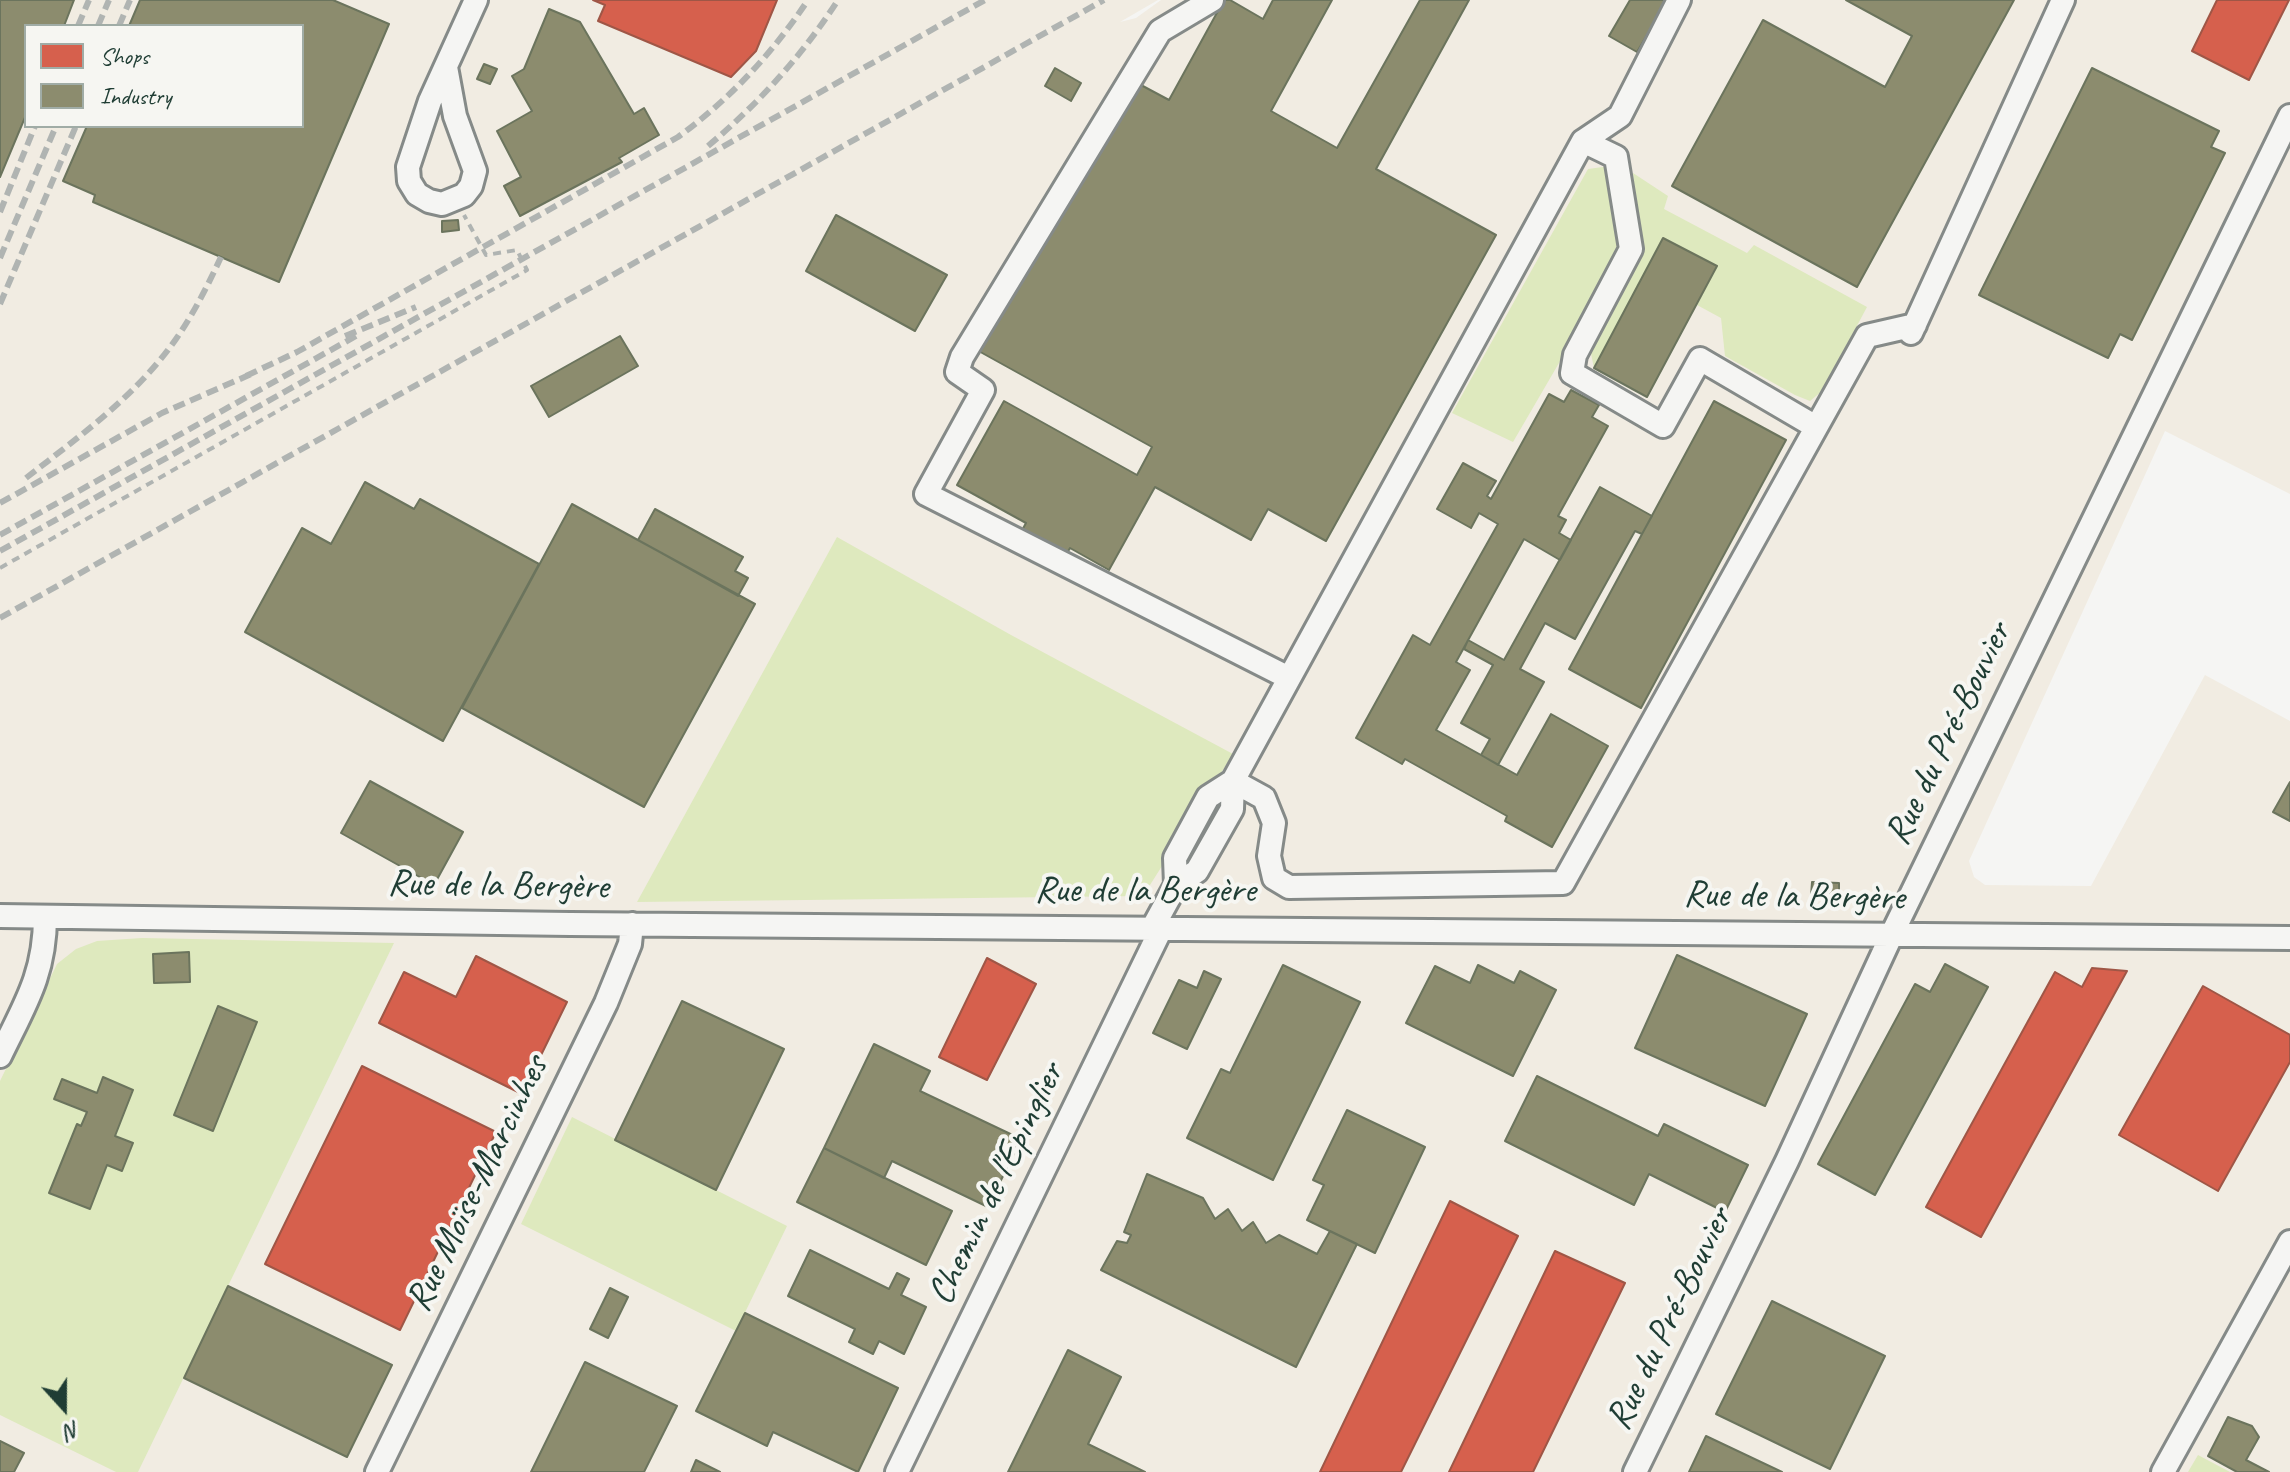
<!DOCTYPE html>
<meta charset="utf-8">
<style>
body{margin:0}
#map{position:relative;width:2290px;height:1472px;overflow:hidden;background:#f5f5f3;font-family:Caveat,sans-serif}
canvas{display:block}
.legend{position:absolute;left:24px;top:24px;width:280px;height:104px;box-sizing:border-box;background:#f6f6f2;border:2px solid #a0aca6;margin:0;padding:10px 14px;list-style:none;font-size:24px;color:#1f3d34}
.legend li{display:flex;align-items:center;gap:16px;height:40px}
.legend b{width:40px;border:2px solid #a0aca6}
.north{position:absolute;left:24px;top:1368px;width:80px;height:80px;-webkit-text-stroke:6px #f6f6f2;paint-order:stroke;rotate:159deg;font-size:22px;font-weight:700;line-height:32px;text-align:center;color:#1f3d34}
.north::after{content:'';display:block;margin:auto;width:28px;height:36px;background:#1f3d34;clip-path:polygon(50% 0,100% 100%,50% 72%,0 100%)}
</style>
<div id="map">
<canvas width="2290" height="1472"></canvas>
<ul class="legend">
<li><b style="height:22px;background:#d6604d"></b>Shops</li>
<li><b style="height:22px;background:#8c8c6e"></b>Industry</li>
</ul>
<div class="north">N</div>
</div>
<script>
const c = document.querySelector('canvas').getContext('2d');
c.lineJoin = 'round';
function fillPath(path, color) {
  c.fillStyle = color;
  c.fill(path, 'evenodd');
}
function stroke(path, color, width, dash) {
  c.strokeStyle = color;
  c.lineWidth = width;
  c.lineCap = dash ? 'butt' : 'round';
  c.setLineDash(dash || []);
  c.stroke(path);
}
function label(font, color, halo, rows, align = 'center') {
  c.font = font + ' Caveat,sans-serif';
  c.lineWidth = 8;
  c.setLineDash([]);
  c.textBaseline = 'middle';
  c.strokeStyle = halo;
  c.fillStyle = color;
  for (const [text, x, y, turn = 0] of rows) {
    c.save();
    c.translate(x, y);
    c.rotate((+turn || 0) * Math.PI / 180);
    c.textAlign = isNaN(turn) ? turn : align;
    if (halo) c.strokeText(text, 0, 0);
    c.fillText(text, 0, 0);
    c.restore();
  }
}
const built = new Path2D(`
 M 0,0 L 1158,0 L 1120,22 L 1136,18 L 1161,0 L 2290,0 L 2290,494 L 2165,431 L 1969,861 L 1974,877 L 1985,885 L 2091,886 L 2205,675 L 2290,721 L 2290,1472 L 0,1472 ZM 26,26 L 302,26 L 302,126 L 26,126 Z`);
const green = new Path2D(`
 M 1610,166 L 1623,253 L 1513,442 L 1452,413 L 1588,169 Z
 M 1633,173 L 1668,196 L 1664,209 L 1747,253 L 1754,245 L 1867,307 L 1822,391 L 1810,401 L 1795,395 L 1725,356 L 1721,318 L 1697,305 L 1717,266 L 1663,238 L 1594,368 L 1589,344 L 1640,249 Z
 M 837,537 L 1011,635 L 1233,754 L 1143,896 L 637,902 Z
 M 142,938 L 394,943 L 138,1472 L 116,1472 L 0,1415 L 0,1081 L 57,964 L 76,949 L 97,941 Z
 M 572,1117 L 787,1226 L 736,1331 L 521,1224 Z
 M 2198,1455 L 2230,1472 L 2188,1472 Z`);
const shops = new Path2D(`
 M 593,0 L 777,0 L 756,51 L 731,77 L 598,21 L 605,5 Z
 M 2217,0 L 2289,0 L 2249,80 L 2192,51 Z
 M 476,956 L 567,1002 L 522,1094 L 379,1023 L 404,972 L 456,997 Z
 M 987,958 L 1036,984 L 987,1080 L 939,1057 Z
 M 2092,968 L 2127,971 L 1981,1237 L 1926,1207 L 2055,972 L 2082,987 Z
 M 2203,986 L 2290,1035 L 2290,1062 L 2218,1191 L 2119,1135 Z
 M 362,1066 L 496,1132 L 400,1330 L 265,1264 Z
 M 1450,1201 L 1518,1236 L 1401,1472 L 1320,1472 Z
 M 1555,1251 L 1625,1283 L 1533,1472 L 1449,1472 Z`);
const industry = new Path2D(`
 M 0,0 L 74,0 L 64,26 L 26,26 L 26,115 L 0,177 Z
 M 140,0 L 333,0 L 389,24 L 279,282 L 93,202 L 95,195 L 63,181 L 87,126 L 302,126 L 302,26 L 129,26 Z
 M 1224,0 L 1230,0 L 1263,19 L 1273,0 L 1332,0 L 1271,111 L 1337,148 L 1420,0 L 1469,0 L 1376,169 L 1496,235 L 1326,541 L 1268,509 L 1251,540 L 1155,487 L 1109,570 L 1070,548 L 1063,560 L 1019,536 L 1026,523 L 957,485 L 1004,401 L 1137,475 L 1152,447 L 975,349 L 1126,77 L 1169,100 Z
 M 1630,0 L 1668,0 L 1637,52 L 1609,36 Z
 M 1846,0 L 2014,0 L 1857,287 L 1672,186 L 1763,20 L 1885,87 L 1912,36 Z
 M 549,9 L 580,22 L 634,114 L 644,108 L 659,135 L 619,158 L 622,162 L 520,216 L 504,186 L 521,177 L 497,131 L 532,111 L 512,76 L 524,69 Z
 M 484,64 L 497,69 L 490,84 L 477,79 Z
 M 1055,68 L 1081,83 L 1071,101 L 1045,86 Z
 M 2092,68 L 2219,131 L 2211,147 L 2225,153 L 2132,340 L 2120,334 L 2108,358 L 1979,295 Z
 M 836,215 L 947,275 L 915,331 L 806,271 Z
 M 458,220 L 459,230 L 442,232 L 442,221 Z
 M 1663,238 L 1717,266 L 1647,397 L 1594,368 Z
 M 620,336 L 638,366 L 549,417 L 531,386 Z
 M 1571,390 L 1599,405 L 1592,417 L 1608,426 L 1558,516 L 1566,520 L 1559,533 L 1571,540 L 1560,560 L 1524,539 L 1456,662 L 1470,670 L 1436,730 L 1517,775 L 1551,714 L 1608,746 L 1552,847 L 1505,821 L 1507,816 L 1405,759 L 1402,764 L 1356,738 L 1413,635 L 1430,645 L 1498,524 L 1479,513 L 1471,528 L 1437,509 L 1463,463 L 1496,481 L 1487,496 L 1491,499 L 1549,394 L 1564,402 Z
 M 1714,401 L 1786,440 L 1641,708 L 1569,669 Z
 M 365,482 L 414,509 L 420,499 L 539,564 L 443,741 L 245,632 L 302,528 L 331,544 Z
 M 1600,487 L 1652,516 L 1642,534 L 1635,531 L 1575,639 L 1545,623 L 1520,669 L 1544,682 L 1498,765 L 1481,755 L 1490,739 L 1461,723 L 1493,665 L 1464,649 L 1468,640 L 1504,660 Z
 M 572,504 L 755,604 L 644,807 L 462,708 Z
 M 655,509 L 743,557 L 735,571 L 748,578 L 738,596 L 638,540 Z
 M 370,781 L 463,832 L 434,885 L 341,833 Z
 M 2290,782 L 2290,821 L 2273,812 Z
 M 1211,805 L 1223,812 L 1210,834 L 1199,828 Z
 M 1812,882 L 1839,883 L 1839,896 L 1811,896 Z
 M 189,952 L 190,982 L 154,983 L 153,954 Z
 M 1677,955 L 1807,1014 L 1765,1106 L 1635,1048 Z
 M 1945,964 L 1988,987 L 1875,1195 L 1818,1164 L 1915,984 L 1930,992 Z
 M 1283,965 L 1360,1002 L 1273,1180 L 1187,1138 L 1221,1069 L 1230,1073 Z
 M 1478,965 L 1514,983 L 1520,971 L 1556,990 L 1513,1076 L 1406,1023 L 1435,966 L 1470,983 Z
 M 1204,971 L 1221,979 L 1187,1049 L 1153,1033 L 1179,980 L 1197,988 Z
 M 682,1001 L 784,1049 L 716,1190 L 615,1140 Z
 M 218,1006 L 257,1022 L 213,1131 L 174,1115 Z
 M 874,1044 L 930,1071 L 920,1091 L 1021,1139 L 988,1207 L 892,1161 L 884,1178 L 824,1148 Z
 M 1537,1076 L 1658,1136 L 1664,1124 L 1748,1165 L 1725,1212 L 1649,1174 L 1634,1205 L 1505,1141 Z
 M 103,1077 L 133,1090 L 115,1136 L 133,1143 L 122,1171 L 107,1165 L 90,1209 L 49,1193 L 77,1124 L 81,1126 L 87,1112 L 54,1099 L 62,1079 L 97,1093 Z
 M 1347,1110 L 1425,1147 L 1375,1253 L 1307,1220 L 1324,1185 L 1313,1180 Z
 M 824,1148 L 952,1211 L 926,1265 L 797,1202 Z
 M 1147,1174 L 1203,1198 L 1215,1219 L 1228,1209 L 1242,1231 L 1253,1222 L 1266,1243 L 1279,1235 L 1317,1254 L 1330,1231 L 1357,1244 L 1296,1367 L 1101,1270 L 1117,1241 L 1127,1243 L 1131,1235 L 1124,1232 Z
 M 810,1250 L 889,1289 L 897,1273 L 909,1279 L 901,1295 L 926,1307 L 904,1354 L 879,1341 L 873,1354 L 849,1342 L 855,1329 L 788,1296 Z
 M 228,1286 L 392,1365 L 347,1457 L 184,1378 Z
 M 610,1288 L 628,1297 L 608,1338 L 590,1329 Z
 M 1772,1301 L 1885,1356 L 1830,1469 L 1716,1414 Z
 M 745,1313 L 898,1388 L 858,1472 L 773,1432 L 767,1446 L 696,1411 Z
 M 1068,1350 L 1121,1377 L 1088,1444 L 1145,1472 L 1008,1472 Z
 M 585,1362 L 677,1406 L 644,1472 L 531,1472 Z
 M 2228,1417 L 2252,1426 L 2259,1437 L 2246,1460 L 2269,1472 L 2237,1472 L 2208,1456 Z
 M 1706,1436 L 1782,1472 L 1689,1472 Z
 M 0,1441 L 24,1453 L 14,1472 L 0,1472 Z
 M 696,1460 L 720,1472 L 691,1472 Z`);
const path = new Path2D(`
 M 0,568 L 527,270 L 517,250 L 486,255 L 464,215`);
const minor = new Path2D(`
 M 1212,0 L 1160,31 L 962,357 L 957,372 L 983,390 L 926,494 L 1289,678
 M 446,67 L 455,116 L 475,171 L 471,186 L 464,195 L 442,204 L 429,201 L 417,194 L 409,181 L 408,167 L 430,101 L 476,0
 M 1583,141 L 1616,157 L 1631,249 L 1575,355 L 1572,373 L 1663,426 L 1700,359 L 1816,427
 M 1911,333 L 2063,0
 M 1233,781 L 1264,798 L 1274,823 L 1269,856 L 1274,878 L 1289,887 L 1563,883 L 1867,336 L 1915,325
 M 1176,885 L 1175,858 L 1208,797 L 1233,781
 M 0,916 L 570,924 L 2290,938
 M 1153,927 L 1176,885 L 1197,871 L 1232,809 L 1233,781 L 1583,141 L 1620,116 L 1679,0
 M 0,1056 C 24,1006 45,975 45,917
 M 377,1472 L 606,1003 L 630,944 L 632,924
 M 897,1472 L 1162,927
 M 1635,1472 L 1787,1161 L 1892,934 L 2290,116
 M 2163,1472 L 2290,1242`);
const rail = new Path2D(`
 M 78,26 L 89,0
 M 98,26 L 109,0
 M 119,26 L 130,0
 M 708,146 C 759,103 802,56 838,0
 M 0,212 L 35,126
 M 0,258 L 56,126
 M 0,304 L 76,126
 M 345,336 L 416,307
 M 246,376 L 297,352 L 678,137 C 730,99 772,54 808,0
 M 26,478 C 80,436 136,396 176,339 C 194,313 208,285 221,257
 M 0,503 L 162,413 L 256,372
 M 0,535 L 356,336
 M 0,551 L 985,0
 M 0,618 L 1104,0`);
const streetNames = [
 ["Rue du Pré-Bouvier",1949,734,-64],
 ["Rue de la Bergère",498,886,1],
 ["Rue de la Bergère",1145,891],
 ["Rue de la Bergère",1794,897,1],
 ["Rue Moïse-Marcinhes",478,1184,-64],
 ["Chemin de l'Epinglier",997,1184,-64],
 ["Rue du Pré-Bouvier",1670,1319,-64]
];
fillPath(built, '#f1ece2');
fillPath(green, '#dee9be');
fillPath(shops, '#d6604d');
stroke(shops, '#9f5646', 2);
fillPath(industry, '#8c8c6e');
stroke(industry, '#6b745d', 2);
stroke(minor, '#858a88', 28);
stroke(path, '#b0b4b2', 4, [8, 6]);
stroke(minor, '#f5f5f3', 22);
stroke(rail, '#b0b4b2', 6, [12, 6]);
label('38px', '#1f3d34', '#f6f6f2', streetNames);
</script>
